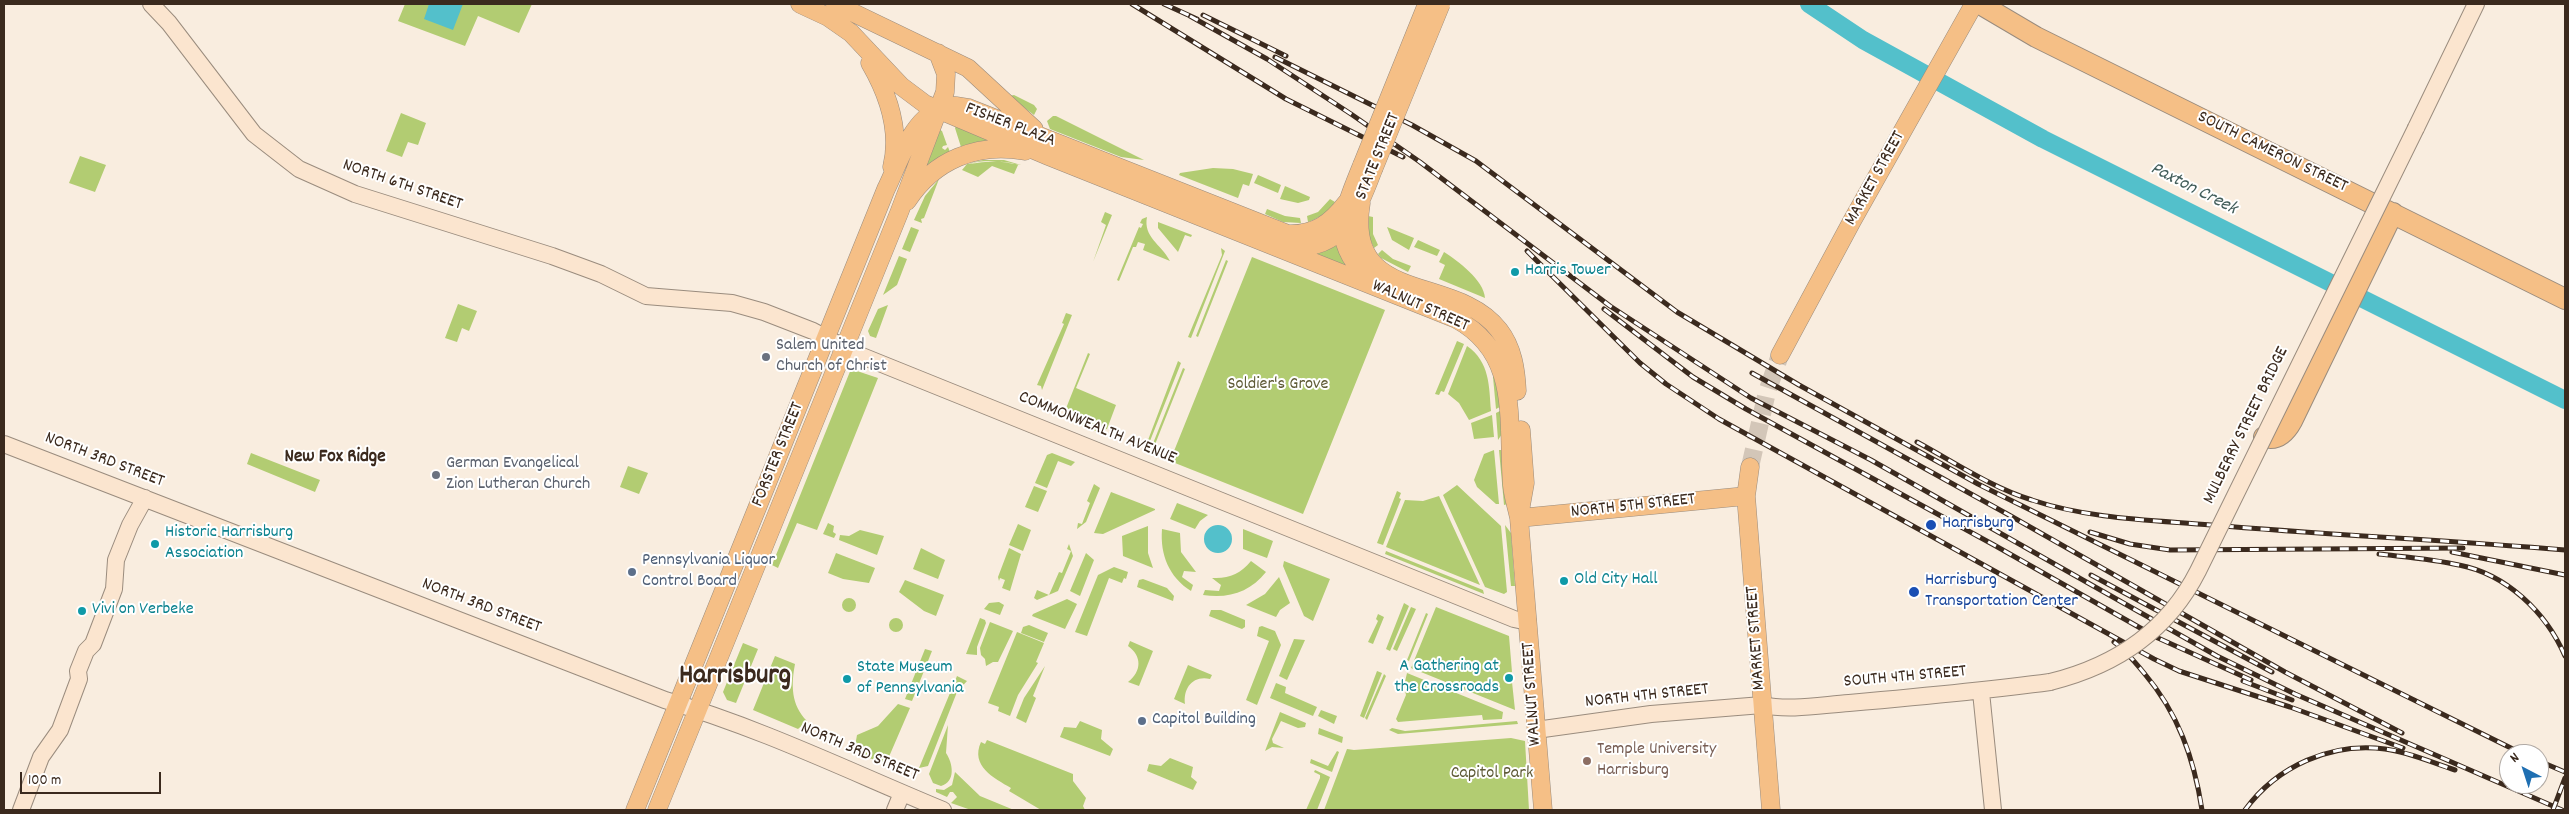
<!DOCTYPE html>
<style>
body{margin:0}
#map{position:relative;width:2569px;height:814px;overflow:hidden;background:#f9eddf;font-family:Dekko,sans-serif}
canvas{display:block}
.frame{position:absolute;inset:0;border:5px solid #3b2a1e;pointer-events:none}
.north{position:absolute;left:2499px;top:744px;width:50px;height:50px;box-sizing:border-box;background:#fff;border:1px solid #b1aaa5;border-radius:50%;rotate:320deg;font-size:14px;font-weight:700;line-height:20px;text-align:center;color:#3b2a1e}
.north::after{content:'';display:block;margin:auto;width:18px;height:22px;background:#1f6fb2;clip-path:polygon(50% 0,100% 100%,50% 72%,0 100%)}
.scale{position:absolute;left:20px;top:772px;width:141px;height:22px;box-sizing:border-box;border:2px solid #3b2a1e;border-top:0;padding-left:6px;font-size:15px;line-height:18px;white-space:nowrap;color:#3b2a1e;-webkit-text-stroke:4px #fff;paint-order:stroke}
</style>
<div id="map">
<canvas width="2569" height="814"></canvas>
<div class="frame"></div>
<div class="north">N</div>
<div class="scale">100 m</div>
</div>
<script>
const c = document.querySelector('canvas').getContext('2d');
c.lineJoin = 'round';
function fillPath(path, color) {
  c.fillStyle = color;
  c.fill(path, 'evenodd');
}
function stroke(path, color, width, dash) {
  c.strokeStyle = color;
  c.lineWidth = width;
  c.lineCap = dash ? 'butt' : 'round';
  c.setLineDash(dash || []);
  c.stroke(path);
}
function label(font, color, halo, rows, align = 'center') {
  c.font = font + ' Dekko,sans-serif';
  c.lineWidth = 4;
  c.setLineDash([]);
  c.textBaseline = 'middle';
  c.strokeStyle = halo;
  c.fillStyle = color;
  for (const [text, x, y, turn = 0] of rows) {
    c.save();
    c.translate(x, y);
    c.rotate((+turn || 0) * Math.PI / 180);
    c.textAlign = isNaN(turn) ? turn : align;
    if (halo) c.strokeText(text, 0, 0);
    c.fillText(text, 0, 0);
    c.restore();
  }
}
const green = new Path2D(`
 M 405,4 L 532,4 L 519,33 L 478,16 L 465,46 L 398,21 Z
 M 1014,95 L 1034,105 L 1037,109 L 1034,115 L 1009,96 Z
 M 401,113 L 426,123 L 418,145 L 408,142 L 402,157 L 386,151 Z
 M 1053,116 L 1056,116 L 1144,160 L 1121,157 L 1050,129 L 1047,121 Z
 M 957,124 L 998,140 L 961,147 L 955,128 Z
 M 938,129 L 942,131 L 947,145 L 943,146 L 942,148 L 945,150 L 948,147 L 950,152 L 925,169 Z
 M 80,156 L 106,165 L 95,192 L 69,183 Z
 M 983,160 L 1004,160 L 1021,165 C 1003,162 987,158 968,164 C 985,162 1001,159 1018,165 L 1014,174 L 992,166 L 978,177 L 962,170 L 967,164 Z
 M 1213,168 L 1233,169 L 1253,174 L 1249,186 L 1243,184 L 1238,198 L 1179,175 L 1180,173 Z
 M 1258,175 L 1281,185 L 1278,193 L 1254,183 Z
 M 939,179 L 924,218 L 921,219 L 922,223 L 914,220 L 925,196 Z
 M 1285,186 L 1310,197 L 1309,200 L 1298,203 L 1280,199 Z
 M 1330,199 L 1335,202 C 1329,212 1319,218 1308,222 L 1307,216 L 1318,212 Z
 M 1267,209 L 1285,216 L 1300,218 L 1301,223 L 1283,222 L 1265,214 Z
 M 1105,212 L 1112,215 L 1093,262 L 1106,225 L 1101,222 Z
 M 1368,216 L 1373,217 L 1373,234 L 1378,245 L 1374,248 L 1369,237 Z
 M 1147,217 C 1143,237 1161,244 1170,261 L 1143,250 L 1145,244 L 1138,242 L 1136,247 L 1133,247 L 1119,281 L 1117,280 L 1139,227 L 1141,228 L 1143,224 L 1140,223 L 1142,219 Z
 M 1158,222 L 1192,235 L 1191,237 L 1185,235 L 1178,252 L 1158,228 Z
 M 911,227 L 919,230 L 910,252 L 902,249 Z
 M 1387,227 L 1414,238 L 1409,250 L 1392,240 Z
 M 1418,240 L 1440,250 L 1437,256 L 1414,247 Z
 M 1333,244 L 1339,246 L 1353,269 L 1316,255 L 1318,251 Z
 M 1217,245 L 1225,251 L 1191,338 L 1188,337 L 1222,255 L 1221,248 Z
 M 1382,250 L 1393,259 L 1411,266 L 1408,272 L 1381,258 L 1378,254 Z
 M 1444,252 C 1458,261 1484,280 1485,298 L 1439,279 L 1445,265 L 1439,262 Z
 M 899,256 L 907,259 L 897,285 L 883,295 Z
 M 1252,257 L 1385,310 L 1303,514 L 1170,461 Z
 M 1226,260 L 1228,261 L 1198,337 L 1196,336 Z
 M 458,304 L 477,311 L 469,331 L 462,328 L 457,342 L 445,338 Z
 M 888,305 L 876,338 L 870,336 L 868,331 L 878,309 Z
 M 1066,313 L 1072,315 L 1042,390 L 1041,386 L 1037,385 L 1064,324 L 1062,323 Z
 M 1457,341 L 1464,344 L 1444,392 L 1441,391 L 1439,395 L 1435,394 Z
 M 1467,346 C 1490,362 1489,386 1491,411 L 1469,420 L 1459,403 L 1448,394 Z
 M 1088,353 L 1090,354 L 1076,388 L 1116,405 L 1107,429 L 1096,431 L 1082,425 L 1083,423 L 1079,421 L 1078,424 L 1063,416 Z
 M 1178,361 L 1181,363 L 1148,446 L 1145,448 Z
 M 1183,368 L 1185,369 L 1152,452 L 1150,451 Z
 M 851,369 L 878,378 L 817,530 L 797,523 L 778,568 L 772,565 Z
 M 1497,376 L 1500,407 L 1496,409 L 1493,377 Z
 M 1500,411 L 1502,434 L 1498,440 L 1496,413 Z
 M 1492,415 L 1494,437 L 1474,439 L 1471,423 Z
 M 1494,450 L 1499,504 L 1496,504 L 1477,487 L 1474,480 L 1484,454 Z
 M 1499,450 L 1502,450 L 1508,504 L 1504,505 Z
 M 251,453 L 320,480 L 315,492 L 247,464 Z
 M 1052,453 L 1075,462 L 1071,466 L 1058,461 L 1047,488 L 1035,483 L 1047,455 Z
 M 628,466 L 648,473 L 639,494 L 620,487 Z
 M 1094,484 L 1100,488 L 1086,522 L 1077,529 L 1078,523 L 1082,524 L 1090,503 L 1087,501 Z
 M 1457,485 L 1501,526 L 1507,592 L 1504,594 L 1485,587 L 1443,495 Z
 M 1034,486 L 1047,491 L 1038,512 L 1025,507 Z
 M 1397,491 L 1401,493 L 1399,498 L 1401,499 L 1383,545 L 1377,543 Z
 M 1111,492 L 1155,509 L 1155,510 L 1103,534 L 1094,533 Z
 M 1439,496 L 1480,585 L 1386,547 L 1405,500 L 1423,501 Z
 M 1177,503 L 1208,515 L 1200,521 L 1195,529 L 1170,519 Z
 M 828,523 L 834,526 L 833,532 L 836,534 L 834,538 L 823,534 Z
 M 1018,524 L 1031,530 L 1023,551 L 1009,545 Z
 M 1505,525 L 1511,533 L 1515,586 L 1511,586 Z
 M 1148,526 L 1148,553 L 1153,568 L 1123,556 L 1122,536 Z
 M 1162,529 L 1180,533 L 1181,552 L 1196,572 L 1184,571 L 1182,577 L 1193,585 L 1191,591 C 1169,577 1160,555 1162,529 Z
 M 1243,529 L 1273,541 L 1267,558 L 1243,549 Z
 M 860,530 L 884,536 L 877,555 L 839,540 L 840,535 L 849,536 Z
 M 1069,544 L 1073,556 L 1058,591 L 1037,600 L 1034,598 L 1037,590 L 1049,595 L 1059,572 L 1062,573 L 1071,551 L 1067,549 Z
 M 921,548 L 945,560 L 938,579 L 913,569 Z
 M 1009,548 L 1021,554 L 1010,591 L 1002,588 L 1005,580 L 1000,578 L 999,581 L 998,577 Z
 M 1386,551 L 1483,590 L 1484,594 L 1385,554 Z
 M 836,553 L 875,568 L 869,583 L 843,579 L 828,573 Z
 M 1086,553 L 1094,560 L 1080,596 L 1070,591 Z
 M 1251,561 L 1266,572 C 1250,592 1229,599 1203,595 L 1205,590 L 1219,591 L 1221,585 L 1212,578 C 1229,579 1240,574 1251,561 Z
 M 1284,561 L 1330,579 L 1313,621 L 1304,616 L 1283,566 Z
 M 1114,567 L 1128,572 L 1126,579 L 1124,578 L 1122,583 L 1109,578 L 1087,636 L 1075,632 L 1098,575 Z
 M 1279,577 L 1290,603 L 1280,610 L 1276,617 L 1246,605 L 1265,594 Z
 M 1143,579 L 1167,588 L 1174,596 L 1173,601 L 1137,587 L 1139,580 Z
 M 905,580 L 944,595 L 936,616 L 924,611 L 899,592 Z
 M842 605a7 7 0 1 1 14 0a7 7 0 1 1-14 0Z
 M 1067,599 L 1077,604 L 1065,629 L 1032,616 L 1033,614 Z
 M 999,602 L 1004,605 L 1000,615 L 984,609 L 989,603 Z
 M 1404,603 L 1409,606 L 1390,651 L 1386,649 Z
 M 1411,607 L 1416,609 L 1397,651 L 1393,649 Z
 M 1436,607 L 1509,636 L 1512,672 L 1507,674 L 1505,678 L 1507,682 L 1512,682 L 1515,710 L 1411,668 Z
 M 1211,610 L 1221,610 L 1245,620 L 1245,627 L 1242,629 L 1209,616 Z
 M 1426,613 L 1428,614 L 1409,661 L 1407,660 Z
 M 1378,614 L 1384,617 L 1373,644 L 1368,642 L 1378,621 L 1376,619 Z
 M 980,618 L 985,620 L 986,623 L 977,647 L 977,655 L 966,654 Z
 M889 625a7 7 0 1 1 14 0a7 7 0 1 1-14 0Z
 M 990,622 L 1013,631 L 998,662 L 993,662 L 986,666 L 985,659 L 981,655 L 980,648 Z
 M 1029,625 L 1048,633 L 1044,642 L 1021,633 L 1023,627 Z
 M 1262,626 L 1275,631 L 1281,645 L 1257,705 L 1246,700 L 1269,641 L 1257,636 L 1259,627 Z
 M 1017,632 L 1044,643 L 1036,662 L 1038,663 L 1018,695 L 1010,716 L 998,711 L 999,707 L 988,703 Z
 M 1294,639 L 1305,640 L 1287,680 L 1279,676 Z
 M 1130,641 L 1153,651 L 1139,686 L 1128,682 C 1142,671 1142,656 1128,646 Z
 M 743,643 L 758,649 L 736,703 L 727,700 L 723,692 Z
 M 925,649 L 932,651 L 912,701 L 905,699 Z
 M 775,656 L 795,664 C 791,685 791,705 807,721 L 798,729 L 753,710 Z
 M 1188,665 L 1212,675 L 1210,679 C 1193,675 1183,688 1185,704 L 1174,699 Z
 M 1045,666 L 1033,696 L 1036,698 L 1026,723 L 1016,718 L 1024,698 Z
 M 1377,671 L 1382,673 L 1364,718 L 1360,716 Z
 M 1407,673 L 1503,712 L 1502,719 L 1483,720 L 1482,715 L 1398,722 L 1396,719 L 1406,695 L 1404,686 Z
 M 1384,674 L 1386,676 L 1367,720 L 1365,718 Z
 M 957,676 L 967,681 L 957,692 L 928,766 L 919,768 Z
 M 1276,683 L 1286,687 L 1285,693 L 1317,707 L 1313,716 L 1270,698 Z
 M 898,704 L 910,708 L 888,759 L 882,763 L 854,752 L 857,735 L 878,726 Z
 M 1321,710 L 1337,716 L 1334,724 L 1318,716 Z
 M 1280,712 L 1306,723 L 1305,727 L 1298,728 L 1281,721 L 1272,739 L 1273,743 L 1284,748 L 1272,747 L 1265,751 Z
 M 1080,721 L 1102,730 L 1101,739 L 1113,749 L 1110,756 L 1060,737 L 1064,727 L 1076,728 Z
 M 1517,721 L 1518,724 L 1398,734 L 1389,730 L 1392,728 L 1405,731 Z
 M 948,725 L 946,753 C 953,763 956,782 941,786 L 933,783 L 929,774 Z
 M 1319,728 L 1343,737 L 1342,743 L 1318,734 Z
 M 1511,738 L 1525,741 L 1529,810 L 1324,810 L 1347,749 L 1354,750 Z
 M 987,740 L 1073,774 L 1073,781 L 1086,798 L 1083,806 L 1085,810 L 1041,810 L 1009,791 L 1011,788 C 994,778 970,766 981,742 L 985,744 Z
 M 1337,751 L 1339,752 L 1332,772 L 1310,763 L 1311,759 L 1328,766 Z
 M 1170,758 L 1193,767 L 1191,777 L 1197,782 L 1193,790 L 1147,771 L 1149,764 L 1161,766 Z
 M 1315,770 L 1330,777 L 1317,810 L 1306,810 L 1320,778 L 1320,775 L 1314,772 Z
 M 955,772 L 980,796 L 1014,810 L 971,810 L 951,803 L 957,797 L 953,792 L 950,792 L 947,797 L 936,792 L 936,789 L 944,790 L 952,785 Z`);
const water = new Path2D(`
 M 429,4 L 463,4 L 453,30 L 424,19 Z
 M1204 539a14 14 0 1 1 28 0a14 14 0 1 1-28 0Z`);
const river = new Path2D(`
 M 1809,4 L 1863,40 L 2043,139 L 2565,400`);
const primaryTunnel = new Path2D(`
 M 1750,467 L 1767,392 L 1780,355`);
const secondary = new Path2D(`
 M 151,4 L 169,23 L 254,134 L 299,169 L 355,194 L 552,256 L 601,274 L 646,296 L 732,303 L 764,312 L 813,331 L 857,354 L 1514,619 L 1528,622
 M 2416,128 L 2476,4
 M 4,444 L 665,700 C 761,728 851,772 943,810
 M 1981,692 L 1993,810
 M 1536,730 L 1651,714 L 1762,705 C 1790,711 1821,705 1849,703 C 1917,697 1984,691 2050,682
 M 21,810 L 41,757 L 60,730 L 79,679 L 78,671 L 86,651 L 93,644 L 114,589 L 116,560 L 130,525 L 145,498
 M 895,810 L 902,793`);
const primary = new Path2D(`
 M 800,4 L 828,17 L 851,33 L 901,86 L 925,104 L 1048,156 L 1456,319 C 1521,354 1507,421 1512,485 C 1513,496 1517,508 1519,518 L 1543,810
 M 835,4 L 968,68 L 1034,129
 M 870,63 C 888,94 901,130 892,167
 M 1362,165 C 1343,212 1327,245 1374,282
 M 907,201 C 934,160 977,142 1025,151
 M 1361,203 C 1344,307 1456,273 1499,330 C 1513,348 1516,370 1517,391
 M 1283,246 C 1340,254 1356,215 1373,170
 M 1780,355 L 1852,221 L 1974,4
 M 1750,467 L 1746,496 L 1771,810
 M 1520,511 L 1525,483 L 1521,430
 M 1519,518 L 1746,496
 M 635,810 L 886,189 C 900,161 912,116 946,106 C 953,104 962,107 969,108 L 1288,234 C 1315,235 1331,223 1347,202
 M 657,810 L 899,213 L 945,92 L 946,74 L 938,53`);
const highway = new Path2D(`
 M 1980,4 L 2036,37 L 2565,299
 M 2264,437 C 2278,441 2286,432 2292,421 L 2393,213`);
const rail = new Path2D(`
 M 1132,4 L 1286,99 L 1403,157
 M 1164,4 L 1197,19
 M 1203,15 L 1286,56
 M 1190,16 L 1267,59 L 1351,114 L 1420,162 L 1610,306 L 1751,398 L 1871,460 L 2217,656 L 2295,694 L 2562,810
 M 1275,57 L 1412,125 L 1476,161 L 1677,312 L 1799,385 L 1978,484 L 2523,754
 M 1527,251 L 1640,363 L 1666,384 L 1719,419 L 2154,659 L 2179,671 L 2290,707 L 2403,748
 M 1604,309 L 1693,377 L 1746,409 L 1994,545 L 2158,638 L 2251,680
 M 1752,373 L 2009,515 L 2285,672 L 2402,733
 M 1917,442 C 1954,462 1992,488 2032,500 C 2089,519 2151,520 2211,525 C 2329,535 2447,540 2565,550
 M 2090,532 L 2130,544 L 2170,550 L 2463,548
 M 2452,552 L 2565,575
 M 2379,554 C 2405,557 2433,559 2459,565 C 2506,574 2546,612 2565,656
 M 2091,575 L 2272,672
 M 2114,642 C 2125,650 2135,662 2144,673 C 2178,713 2194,758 2202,810
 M 2243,681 L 2292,700
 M 2539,761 L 2565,772
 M 2245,810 C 2277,766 2331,742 2385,749 C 2409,752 2433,763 2455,770
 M 2553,810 L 2565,778`);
const secondaryBridge = new Path2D(`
 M 2050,682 C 2115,666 2167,632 2198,571 L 2416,128`);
const primaryBridge = new Path2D(`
 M 1362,165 L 1427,4
 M 1373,170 L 1441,4`);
const markers = [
 [1515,272,5,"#0f9aa8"],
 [766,357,5,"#6b7280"],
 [436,475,5,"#6b7280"],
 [1931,525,6,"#1a4fb4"],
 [155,544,5,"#0f9aa8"],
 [632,572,5,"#5c6f8a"],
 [1564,581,5,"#0f9aa8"],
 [1914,592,6,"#1a4fb4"],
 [82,611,5,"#0f9aa8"],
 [1509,678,5,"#0f9aa8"],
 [847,679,5,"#0f9aa8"],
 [1142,721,5,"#5c6f8a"],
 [1587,761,5,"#8d6e63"]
];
const streetNames = [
 ["FISHER PLAZA",1010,126,21],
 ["SOUTH CAMERON STREET",2272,153,26],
 ["STATE STREET",1379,157,-68],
 ["MARKET STREET",1876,179,-61],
 ["NORTH 6TH STREET",402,186,19],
 ["WALNUT STREET",1420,307,24],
 ["MULBERRY STREET BRIDGE",2247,426,-64],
 ["COMMONWEALTH AVENUE",1097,429,22],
 ["FORSTER STREET",779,455,-68],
 ["NORTH 3RD STREET",104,461,21],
 ["NORTH 5TH STREET",1633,507,-6],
 ["NORTH 3RD STREET",481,607,21],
 ["MARKET STREET",1757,638,-94],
 ["SOUTH 4TH STREET",1905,678,-5],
 ["WALNUT STREET",1533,694,-94],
 ["NORTH 4TH STREET",1647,697,-6],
 ["NORTH 3RD STREET",859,753,23]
];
const cultureNames = [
 ["Harris Tower",1525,272],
 ["Historic Harrisburg",165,534],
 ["Association",165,555],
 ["Old City Hall",1574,581],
 ["Vivi on Verbeke",92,611],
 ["A Gathering at",1499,668,"right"],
 ["the Crossroads",1499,689,"right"],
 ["State Museum",857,669],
 ["of Pennsylvania",857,690]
];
const worshipNames = [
 ["Salem United",776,347],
 ["Church of Christ",776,368],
 ["German Evangelical",446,465],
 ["Zion Lutheran Church",446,486]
];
const parkNames = [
 ["Soldier's Grove",1278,386],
 ["Capitol Park",1492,775]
];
const transitNames = [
 ["Harrisburg",1942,525],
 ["Harrisburg",1925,582],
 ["Transportation Center",1925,603]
];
const serviceNames = [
 ["Pennsylvania Liquor",642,562],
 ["Control Board",642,583],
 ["Capitol Building",1152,721]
];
const educationNames = [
 ["Temple University",1597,751],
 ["Harrisburg",1597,772]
];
const waterNames = [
 ["Paxton Creek",2193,190,27]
];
const neighbourhoodNames = [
 ["New Fox Ridge",335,458]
];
const townNames = [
 ["Harrisburg",735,678]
];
fillPath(green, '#b2cc72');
fillPath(water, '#53c0cb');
stroke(river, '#53c0cb', 18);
stroke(primaryTunnel, '#d3c6b8', 18, [18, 9]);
stroke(secondary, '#9a8c7e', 18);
stroke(primary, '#9a8c7e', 19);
stroke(highway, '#9a8c7e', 22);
stroke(secondary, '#fbe5cf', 16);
stroke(primary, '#f5bf86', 18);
stroke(highway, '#f5bf86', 20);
stroke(rail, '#3b2a1e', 5);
stroke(rail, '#fff', 3, [9]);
stroke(secondaryBridge, '#9a8c7e', 18, []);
stroke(primaryBridge, '#9a8c7e', 19, []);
stroke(secondaryBridge, '#fbe5cf', 16);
stroke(primaryBridge, '#f5bf86', 18);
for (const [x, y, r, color] of markers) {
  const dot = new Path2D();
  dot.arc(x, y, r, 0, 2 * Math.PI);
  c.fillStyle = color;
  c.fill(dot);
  stroke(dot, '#fff', 2);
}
label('18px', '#3b2a1e', '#fff', streetNames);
label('18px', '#0d838f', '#fff', cultureNames, 'left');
label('18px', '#5b616d', '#fff', worshipNames, 'left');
label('18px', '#5f5b37', '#fff', parkNames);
label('18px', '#164399', '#fff', transitNames, 'left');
label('18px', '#4e5e75', '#fff', serviceNames, 'left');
label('18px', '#785e54', '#fff', educationNames, 'left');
label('italic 19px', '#435e5b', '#fff', waterNames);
label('bold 19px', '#3b2a1e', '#fff', neighbourhoodNames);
label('bold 28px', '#3b2a1e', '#fff', townNames);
</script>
